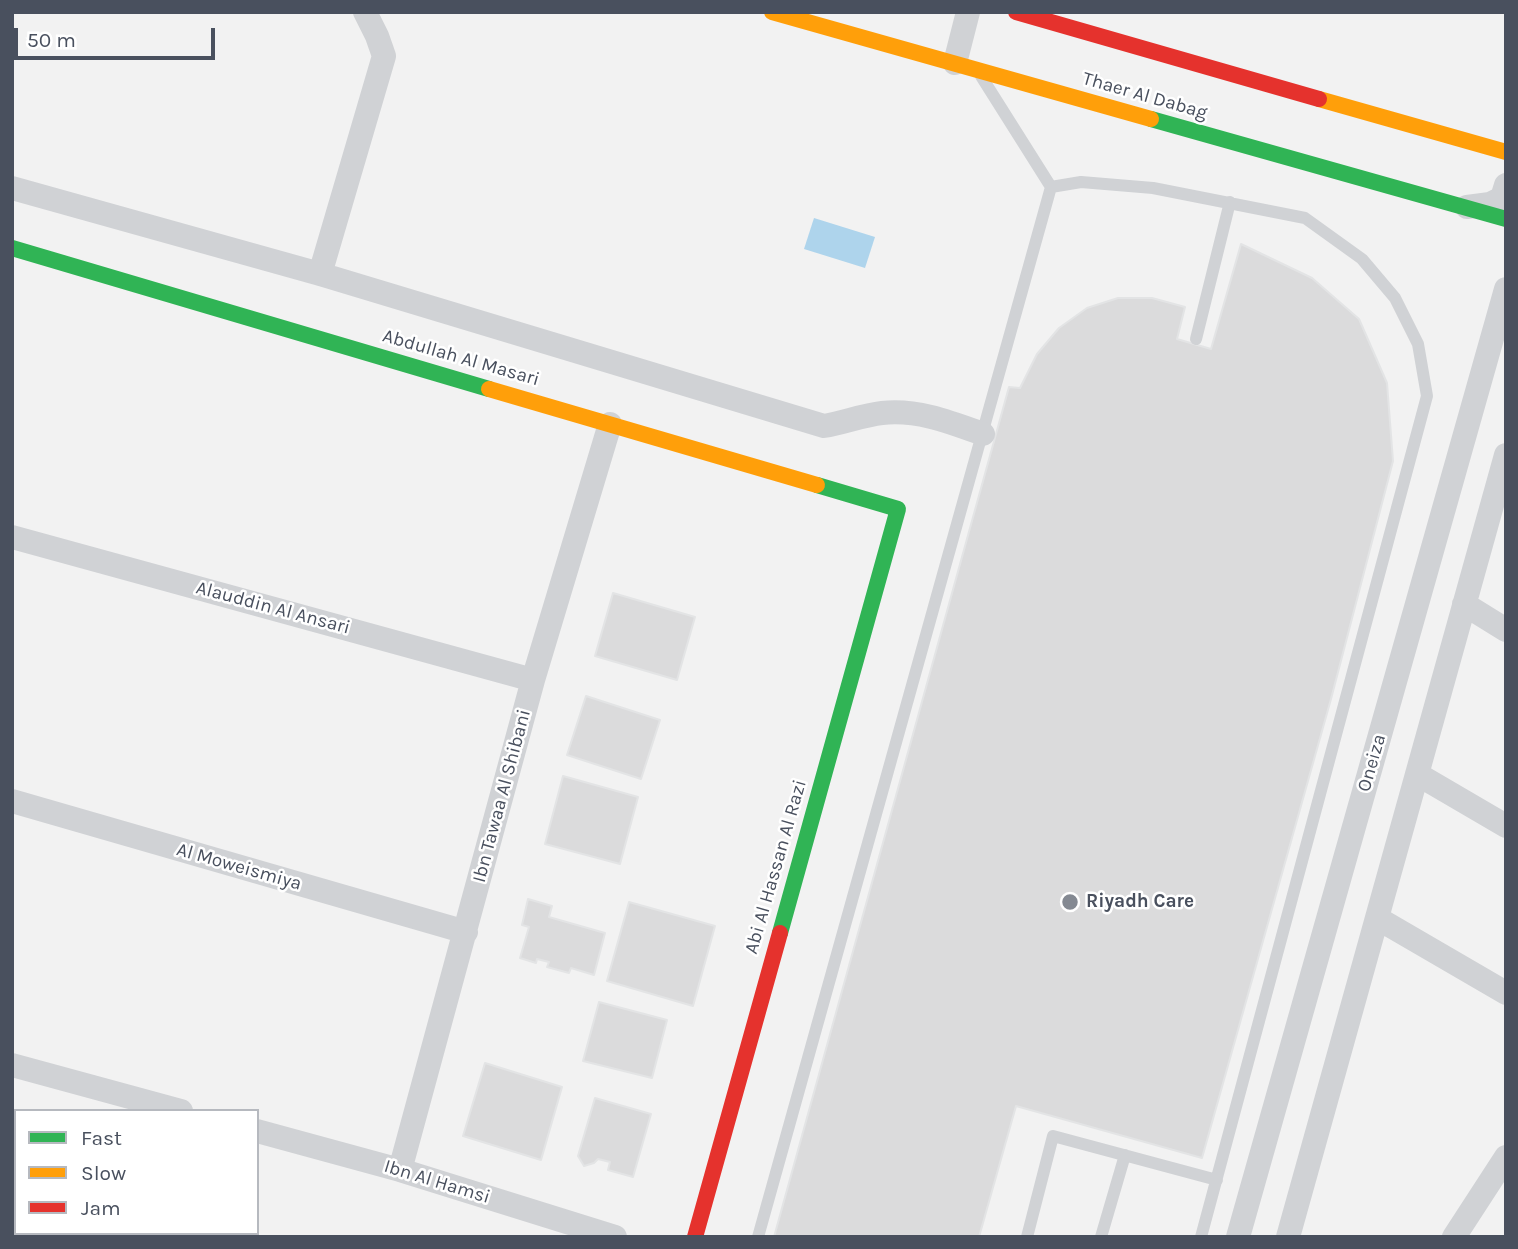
<!DOCTYPE html>
<style>
body{margin:0}
#map{position:relative;width:1518px;height:1249px;overflow:hidden;background:#f2f2f2;font-family:Karla,sans-serif}
canvas{display:block}
.frame{position:absolute;inset:0;border:14px solid #49505e;pointer-events:none}
.legend{position:absolute;left:14px;top:1109px;width:245px;height:126px;box-sizing:border-box;background:#fff;border:2px solid #b6b9bf;margin:0;padding:9px 12px;list-style:none;font-size:21px;color:#49505e}
.legend li{display:flex;align-items:center;gap:14px;height:35px}
.legend b{width:35px;border:2px solid #b6b9bf}
.scale{position:absolute;left:14px;top:28px;width:201px;height:32px;box-sizing:border-box;border:4px solid #49505e;border-top:0;padding-left:9px;font-size:21px;line-height:24px;white-space:nowrap;color:#49505e;-webkit-text-stroke:5px #fff;paint-order:stroke}
</style>
<div id="map">
<canvas width="1518" height="1249"></canvas>
<div class="frame"></div>
<ul class="legend">
<li><b style="height:9px;background:#30b455"></b>Fast</li>
<li><b style="height:9px;background:#ff9f0a"></b>Slow</li>
<li><b style="height:9px;background:#e5322d"></b>Jam</li>
</ul>
<div class="scale">50 m</div>
</div>
<script>
const c = document.querySelector('canvas').getContext('2d');
c.lineJoin = 'round';
function fillPath(path, color) {
  c.fillStyle = color;
  c.fill(path, 'evenodd');
}
function stroke(path, color, width, dash) {
  c.strokeStyle = color;
  c.lineWidth = width;
  c.lineCap = dash ? 'butt' : 'round';
  c.setLineDash(dash || []);
  c.stroke(path);
}
function label(font, color, halo, rows, align = 'center') {
  c.font = font + ' Karla,sans-serif';
  c.lineWidth = 5;
  c.setLineDash([]);
  c.textBaseline = 'middle';
  c.strokeStyle = halo;
  c.fillStyle = color;
  for (const [text, x, y, turn = 0] of rows) {
    c.save();
    c.translate(x, y);
    c.rotate((+turn || 0) * Math.PI / 180);
    c.textAlign = isNaN(turn) ? turn : align;
    if (halo) c.strokeText(text, 0, 0);
    c.fillText(text, 0, 0);
    c.restore();
  }
}
const water = new Path2D(`
 M 814,218 L 875,237 L 865,268 L 804,249 Z`);
const building = new Path2D(`
 M 1241,244 L 1312,278 L 1359,319 L 1387,383 L 1393,461 L 1331,699 L 1202,1158 L 1016,1106 L 979,1237 L 774,1237 L 1009,387 L 1020,388 L 1037,354 L 1059,328 L 1087,308 L 1118,298 L 1152,298 L 1185,307 L 1177,339 L 1211,349 Z
 M 613,593 L 695,617 L 677,680 L 595,656 Z
 M 586,696 L 660,720 L 641,779 L 567,755 Z
 M 563,776 L 638,797 L 620,864 L 545,844 Z
 M 528,899 L 552,906 L 549,917 L 605,933 L 594,975 L 571,968 L 569,973 L 547,967 L 549,962 L 537,959 L 536,963 L 520,958 L 529,927 L 522,925 Z
 M 629,902 L 715,926 L 693,1006 L 607,981 Z
 M 599,1002 L 667,1020 L 652,1078 L 583,1061 Z
 M 485,1063 L 562,1087 L 541,1160 L 463,1136 Z
 M 595,1098 L 651,1114 L 633,1177 L 608,1170 L 610,1162 L 598,1159 L 594,1163 L 584,1166 L 578,1156 Z`);
const lane = new Path2D(`
 M 981,76 L 1051,187 L 1081,182 L 1153,188 L 1305,218 L 1362,259 L 1395,298 L 1418,344 L 1427,396 L 1201,1237
 M 1196,339 L 1230,202
 M 758,1237 L 1051,187
 M 1027,1237 L 1053,1136 L 1217,1180
 M 1101,1237 L 1125,1155`);
const street = new Path2D(`
 M 955,63 L 968,12
 M 12,188 L 320,274 L 824,426 C 843,423 863,415 882,413 C 917,409 950,422 983,434
 M 1467,207 L 1490,204 L 1502,198 L 1506,185
 M 320,274 L 384,56 L 377,36 L 365,12
 M 12,537 L 533,680
 M 1464,604 L 1506,630
 M 1417,774 L 1506,826
 M 12,801 L 466,932
 M 1377,918 L 1506,993
 M 12,1065 L 181,1111
 M 257,1131 L 400,1170 L 615,1237
 M 400,1170 L 533,680 L 610,424
 M 1238,1237 L 1506,289
 M 1288,1237 L 1506,455
 M 1454,1237 L 1506,1157`);
const fast = new Path2D(`
 M 1151,119 L 1506,219
 M 12,248 L 489,389
 M 780,933 L 898,509 L 817,485`);
const slow = new Path2D(`
 M 772,12 L 1151,119
 M 1319,99 L 1506,152
 M 489,389 L 817,485`);
const jam = new Path2D(`
 M 1016,12 L 1319,99
 M 695,1237 L 780,933`);
const markers = [
 [1070,902,9,"#848992"]
];
const streetNames = [
 ["Thaer Al Dabag",1145,96,16],
 ["Abdullah Al Masari",461,358,16],
 ["Alauddin Al Ansari",273,608,15],
 ["Oneiza",1372,763,-74],
 ["Ibn Tawaa Al Shibani",502,796,-75],
 ["Al Moweismiya",239,867,16],
 ["Abi Al Hassan Al Razi",776,867,-74],
 ["Ibn Al Hamsi",437,1182,17]
];
const poiNames = [
 ["Riyadh Care",1086,902]
];
fillPath(water, '#aed4ec');
fillPath(building, '#dbdbdc');
stroke(building, '#e3e4e5', 2);
stroke(lane, '#d0d2d5', 12);
stroke(street, '#d0d2d5', 24);
stroke(fast, '#30b455', 16);
stroke(slow, '#ff9f0a', 16);
stroke(jam, '#e5322d', 16);
for (const [x, y, r, color] of markers) {
  const dot = new Path2D();
  dot.arc(x, y, r, 0, 2 * Math.PI);
  c.fillStyle = color;
  c.fill(dot);
  stroke(dot, '#fff', 2.5);
}
label('19px', '#49505e', '#fff', streetNames);
label('bold 19px', '#49505e', '#fff', poiNames, 'left');
</script>
